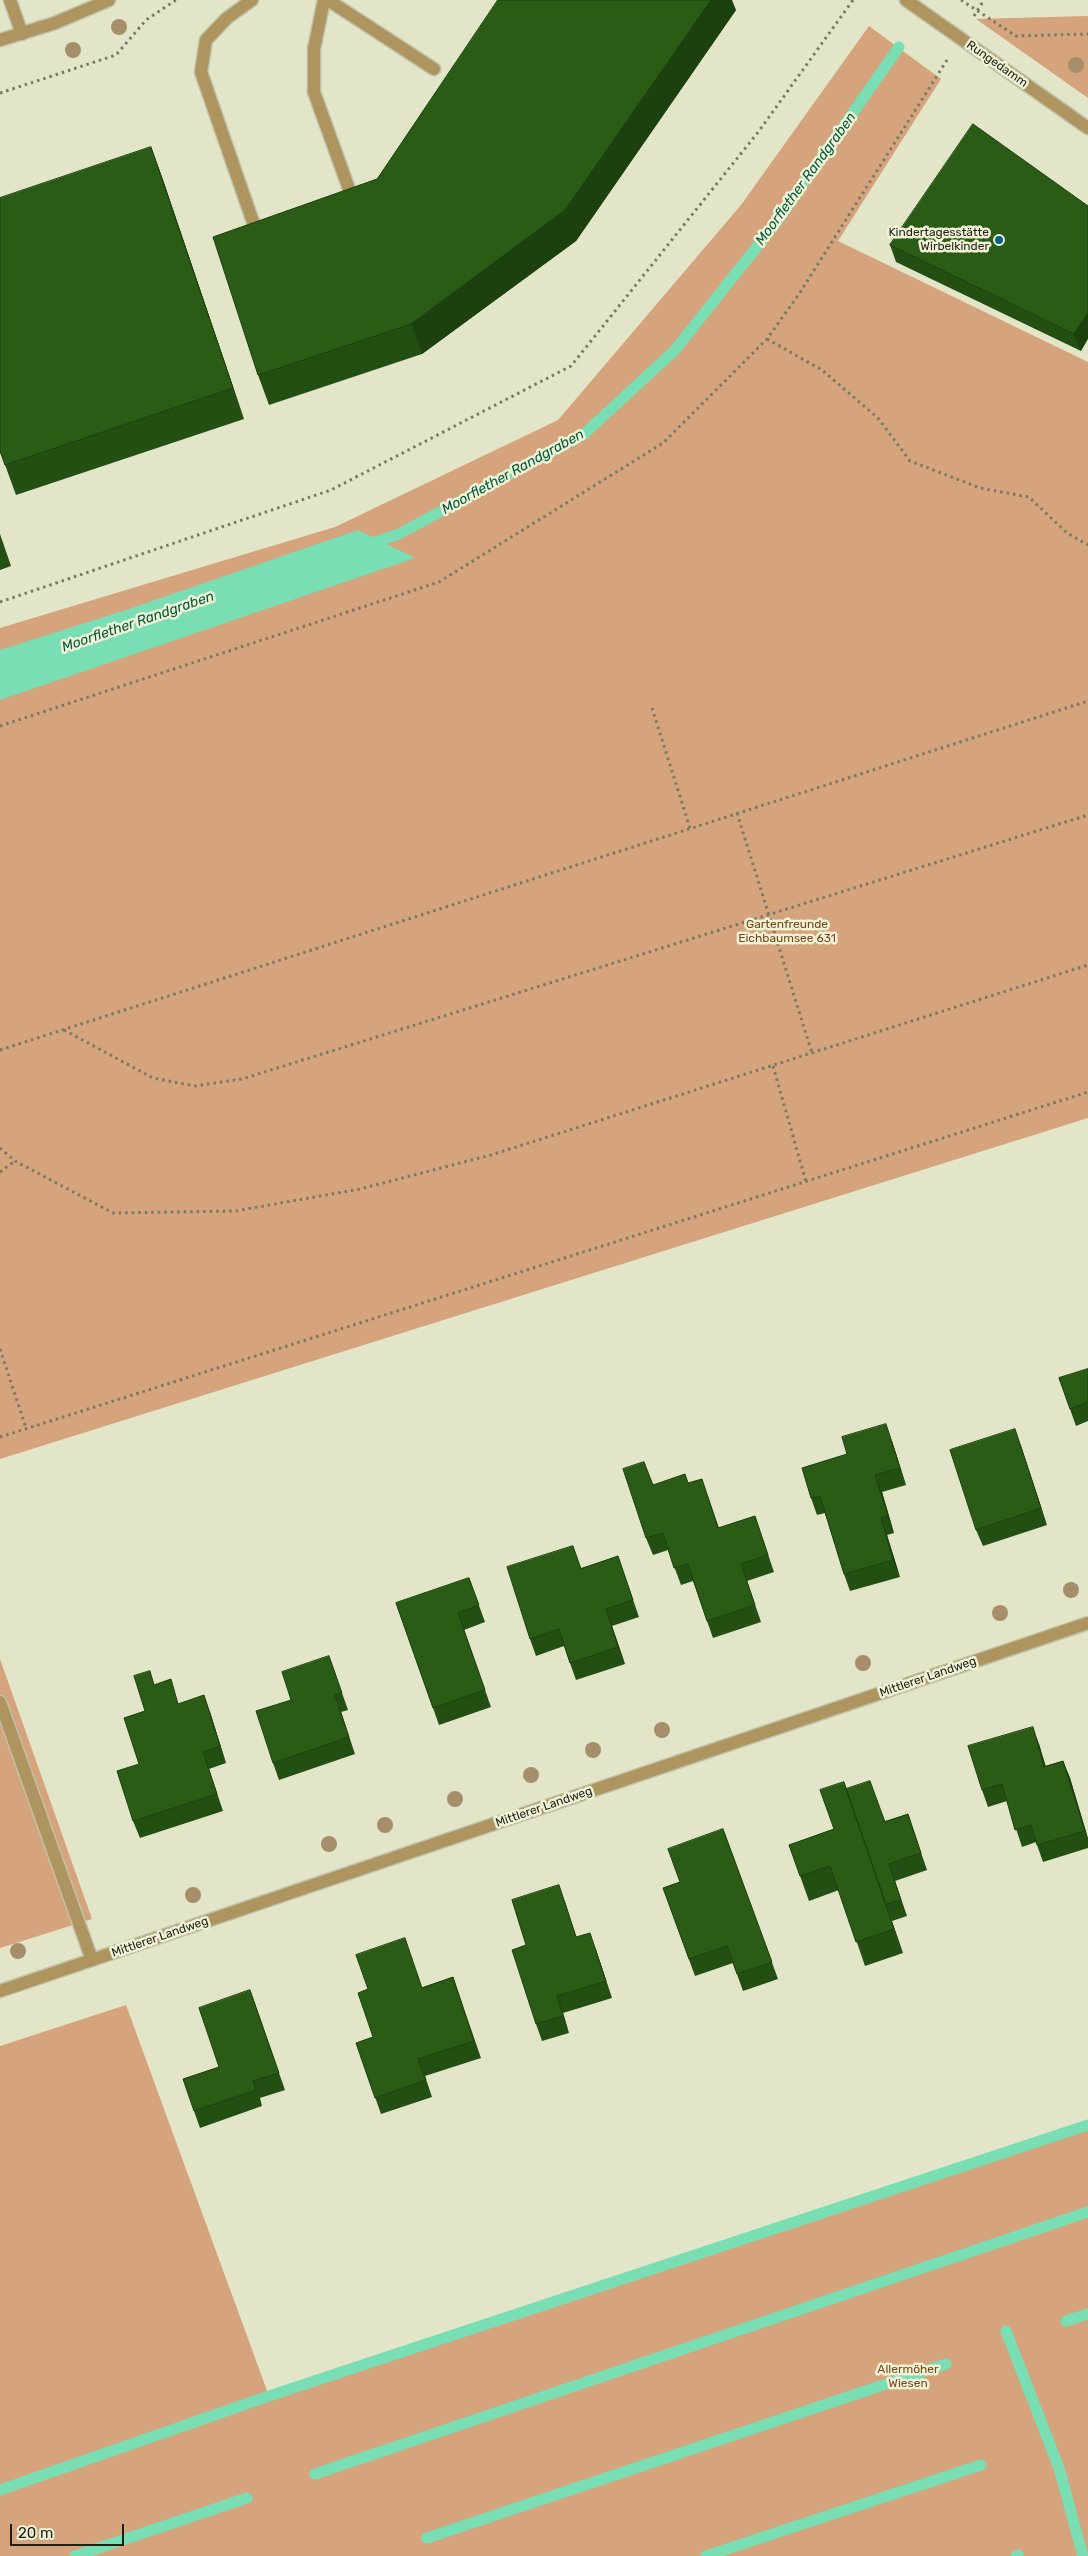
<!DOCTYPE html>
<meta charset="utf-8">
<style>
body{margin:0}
#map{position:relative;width:1088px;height:2556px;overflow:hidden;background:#e2e5c8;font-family:Rubik,sans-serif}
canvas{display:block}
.scale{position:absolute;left:10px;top:2524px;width:114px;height:22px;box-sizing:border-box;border:2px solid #1f2016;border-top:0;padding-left:6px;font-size:15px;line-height:18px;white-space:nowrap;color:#1f2016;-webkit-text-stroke:4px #eff2d5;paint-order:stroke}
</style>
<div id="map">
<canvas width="1088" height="2556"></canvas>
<div class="scale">20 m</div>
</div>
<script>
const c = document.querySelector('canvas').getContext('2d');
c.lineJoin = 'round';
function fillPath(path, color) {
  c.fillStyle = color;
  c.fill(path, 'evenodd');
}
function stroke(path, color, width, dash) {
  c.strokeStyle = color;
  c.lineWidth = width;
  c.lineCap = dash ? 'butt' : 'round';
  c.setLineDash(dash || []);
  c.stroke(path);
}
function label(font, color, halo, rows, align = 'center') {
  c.font = font + ' Rubik,sans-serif';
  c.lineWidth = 5;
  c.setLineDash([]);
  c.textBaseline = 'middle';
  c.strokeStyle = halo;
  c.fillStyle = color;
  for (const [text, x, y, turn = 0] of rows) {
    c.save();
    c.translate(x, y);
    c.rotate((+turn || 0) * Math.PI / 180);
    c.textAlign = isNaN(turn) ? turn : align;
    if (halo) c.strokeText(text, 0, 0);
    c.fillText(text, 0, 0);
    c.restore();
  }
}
const green = new Path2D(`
 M 1088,16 L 1088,98 L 976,19 Z
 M 869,26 L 941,79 L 838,241 L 1088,362 L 1088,1118 L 0,1459 L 0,628 L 335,527 L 558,420 L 741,205 Z
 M 0,1659 L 92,1919 L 0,1948 Z
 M 126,2005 L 269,2396 L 1088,2125 L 1088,2556 L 0,2556 L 0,2046 Z`);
const water = new Path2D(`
 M 358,530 L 415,558 L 0,700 L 0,650 L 126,610 Z`);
const stream = new Path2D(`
 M 366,545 L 399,534 L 584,434 L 675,350 L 775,224 L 899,47
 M 1066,2321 L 1088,2314
 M 1006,2331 L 1059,2468 L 1083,2556
 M 315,2474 L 1088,2212
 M 0,2490 L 269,2396 L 1088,2125
 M 427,2538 L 946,2364
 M 75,2556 L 247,2498
 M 706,2556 L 981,2465
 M 1016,2556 L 1018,2555`);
const path = new Path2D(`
 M 961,0 L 1016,36 L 1088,34
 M 974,16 L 984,0
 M 0,93 L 116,55 L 146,20 L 176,0
 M 767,339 L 822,370 L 878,418 L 910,461 L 980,488 L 1029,497 L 1067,533 L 1088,545
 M 0,602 L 331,490 L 571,366 L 759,131 L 853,0
 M 652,708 L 690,828
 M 0,726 L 439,582 L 663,443 L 767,339 L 799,294 L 947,60
 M 737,813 L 812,1053
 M 64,1030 L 153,1078 L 195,1086 L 242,1079 L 1088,815
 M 0,1050 L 1088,701
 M 773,1066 L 806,1182
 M 0,1148 L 15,1161 L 113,1213 L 235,1211 L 360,1189 L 491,1155 L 1088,965
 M 0,1172 L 15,1161
 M 0,1349 L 26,1428
 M 0,1437 L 1088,1092`);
const service = new Path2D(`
 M 10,0 L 22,34
 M 252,0 L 227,18 L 206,40 L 201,72 L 253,222
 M 324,0 L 314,49 L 314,92 L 349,189
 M 328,0 L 434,69
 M 0,1702 L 92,1960`);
const minor = new Path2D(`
 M 906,0 L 1088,128
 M 0,40 L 55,23 L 109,0
 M 0,1991 L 1088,1623`);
const trees = [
 [119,27],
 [73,50],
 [1076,65],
 [1071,1590],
 [1000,1613],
 [863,1663],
 [662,1730],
 [593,1750],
 [531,1775],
 [455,1799],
 [385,1825],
 [329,1844],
 [193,1895],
 [18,1951]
];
const wall = new Path2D(`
 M 736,10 L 576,241 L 422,354 L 269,405 L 258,375 L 377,179 Z
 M 151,147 L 162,177 L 244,419 L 16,495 L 0,451 Z
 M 1088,206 L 1081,351 L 896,262 L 890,245 Z
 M 0,534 L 11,566 L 0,570 Z
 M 1088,1369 L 1088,1421 L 1076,1426 L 1059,1378 Z
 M 892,1441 L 906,1485 L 882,1492 L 894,1533 L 887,1535 L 900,1577 L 850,1591 L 844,1574 L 825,1513 L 817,1515 L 811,1498 Z
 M 1021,1446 L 1047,1525 L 983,1546 L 976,1530 Z
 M 688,1483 L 708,1496 L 719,1528 L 755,1516 L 774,1572 L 747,1581 L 761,1622 L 713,1638 L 693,1581 L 681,1585 L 668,1550 L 653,1555 L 646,1538 L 653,1485 Z
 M 618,1556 L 639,1617 L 612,1626 L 625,1664 L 576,1680 L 564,1646 L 536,1656 L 530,1639 L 581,1568 Z
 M 469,1578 L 485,1622 L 464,1630 L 491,1707 L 439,1725 L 396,1603 Z
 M 329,1656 L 348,1710 L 341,1712 L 355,1754 L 279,1780 L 273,1763 L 291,1700 Z
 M 155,1685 L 179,1704 L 210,1712 L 226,1763 L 209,1769 L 223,1811 L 140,1838 L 133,1821 L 139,1764 L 145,1711 Z
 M 1039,1744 L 1045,1766 L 1063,1761 L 1070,1778 L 1088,1838 L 1088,1848 L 1043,1862 L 1036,1842 L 1022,1847 L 1007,1801 L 988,1807 L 982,1790 Z
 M 847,1790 L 885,1821 L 908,1814 L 927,1870 L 895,1881 L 907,1916 L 892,1921 L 888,1910 L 903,1953 L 865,1966 L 839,1890 L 809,1901 L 789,1845 L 834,1829 Z
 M 723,1829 L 778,1979 L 743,1991 L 733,1963 L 695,1976 L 663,1888 L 680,1882 Z
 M 565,1902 L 576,1937 L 596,1950 L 612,1998 L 563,2013 L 569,2033 L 542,2041 L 536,2024 L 526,1945 Z
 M 453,1977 L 481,2058 L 425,2076 L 432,2097 L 381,2114 L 356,2043 L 373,2037 L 423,1987 Z
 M 250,1990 L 285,2090 L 260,2098 L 262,2106 L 200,2128 L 194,2111 L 219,2067 Z`);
const shadedWall = new Path2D(`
 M 711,0 L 732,0 L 736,10 L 576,241 L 422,354 L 411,324 Z
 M 151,147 L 162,177 L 244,419 L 233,388 Z
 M 1088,312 L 1088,339 L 1081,351 L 1074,334 Z
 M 886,1424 L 892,1441 L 906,1485 L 900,1468 Z
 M 1015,1429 L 1021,1446 L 1047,1525 L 1041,1508 Z
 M 875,1475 L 882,1492 L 894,1533 L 888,1516 Z
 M 881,1518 L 887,1535 L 900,1577 L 893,1560 Z
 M 606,1609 L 612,1626 L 625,1664 L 618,1647 Z
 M 204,1695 L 210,1712 L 226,1763 L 220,1746 Z
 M 1033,1727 L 1039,1744 L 1051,1783 L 1044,1767 Z
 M 1063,1761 L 1070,1778 L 1088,1839 L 1085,1831 Z
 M 852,1806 L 903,1953 L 894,1929 Z
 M 559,1885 L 565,1902 L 582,1954 L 576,1937 Z
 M 590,1933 L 596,1950 L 612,1998 L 606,1981 Z
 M 557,1996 L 563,2013 L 569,2033 L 563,2016 Z`);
const building = new Path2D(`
 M 498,0 L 711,0 L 565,210 L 411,324 L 258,375 L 213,237 L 377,179 Z
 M 973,124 L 1088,206 L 1088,312 L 1074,334 L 890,245 Z
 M 151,147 L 233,388 L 5,465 L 0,451 L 0,198 Z
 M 1088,1369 L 1088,1402 L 1070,1409 L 1059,1378 Z
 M 886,1424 L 900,1468 L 875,1475 L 888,1516 L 881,1518 L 893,1560 L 844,1574 L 820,1496 L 811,1498 L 802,1468 L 847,1454 L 842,1437 Z
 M 1015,1429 L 1041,1508 L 976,1530 L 950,1450 Z
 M 644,1462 L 653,1485 L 685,1474 L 688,1483 L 702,1479 L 718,1528 L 755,1516 L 768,1555 L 741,1564 L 755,1605 L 707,1621 L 688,1564 L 674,1568 L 663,1533 L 646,1538 L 623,1469 Z
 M 573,1546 L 581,1569 L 618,1556 L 633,1600 L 606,1609 L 618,1647 L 570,1663 L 559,1629 L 530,1639 L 507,1567 Z
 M 469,1578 L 479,1605 L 458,1613 L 485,1690 L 433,1708 L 396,1603 Z
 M 329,1656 L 342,1693 L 335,1695 L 349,1737 L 273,1763 L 256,1711 L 291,1700 L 282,1672 Z
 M 150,1671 L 154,1685 L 171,1679 L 178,1704 L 204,1695 L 220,1746 L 203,1752 L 217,1794 L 133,1821 L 117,1771 L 139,1764 L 124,1718 L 145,1711 L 134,1676 Z
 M 1033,1727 L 1044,1767 L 1063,1761 L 1085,1831 L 1037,1845 L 1031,1825 L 1015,1830 L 1002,1784 L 982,1790 L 968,1746 Z
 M 870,1781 L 885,1822 L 908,1814 L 921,1853 L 889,1864 L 901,1900 L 886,1904 L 846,1789 Z
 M 844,1782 L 894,1929 L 856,1942 L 830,1866 L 800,1876 L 789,1845 L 834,1829 L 820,1790 Z
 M 723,1829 L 772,1962 L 737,1974 L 727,1946 L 689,1959 L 663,1888 L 680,1882 L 668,1849 Z
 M 559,1885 L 576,1937 L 590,1933 L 606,1981 L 557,1996 L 563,2016 L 536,2024 L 512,1950 L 526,1945 L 512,1900 Z
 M 405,1938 L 422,1988 L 453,1977 L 474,2041 L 418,2059 L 426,2080 L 375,2098 L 356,2043 L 373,2037 L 358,1993 L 368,1989 L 356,1955 Z
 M 250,1990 L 279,2073 L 253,2081 L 256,2090 L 194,2111 L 183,2079 L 219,2067 L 199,2008 Z`);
const markers = [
 [999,240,5,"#0d5d8f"]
];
const streetNames = [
 ["Rungedamm",997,64,35],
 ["Mittlerer Landweg",928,1677,-19],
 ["Mittlerer Landweg",544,1807,-19],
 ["Mittlerer Landweg",160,1937,-19]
];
const poiNames = [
 ["Kindertagesstätte",989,233],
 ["Wirbelkinder",989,247]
];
const parkNames = [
 ["Gartenfreunde",787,925],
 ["Eichbaumsee 631",787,939],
 ["Allermöher",908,2370],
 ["Wiesen",908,2384]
];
const waterNames = [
 ["Moorflether Randgraben",806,179,-54],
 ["Moorflether Randgraben",513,472,-29],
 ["Moorflether Randgraben",138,622,-19]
];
fillPath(green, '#d5a37c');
fillPath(water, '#79deb4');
stroke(stream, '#79deb4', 11);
stroke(service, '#bfc2a8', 15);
stroke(minor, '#bfc2a8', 15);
stroke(path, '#787a67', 3, [2.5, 4]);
stroke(service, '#ae955f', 12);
stroke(minor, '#ae955f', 12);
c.fillStyle = '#a78e6a';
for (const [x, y] of trees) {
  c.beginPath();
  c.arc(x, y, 8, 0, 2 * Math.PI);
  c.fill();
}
fillPath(wall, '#244f13');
fillPath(shadedWall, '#1d400f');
fillPath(building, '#2a5c16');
stroke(building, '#1d400f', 1);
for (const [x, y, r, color] of markers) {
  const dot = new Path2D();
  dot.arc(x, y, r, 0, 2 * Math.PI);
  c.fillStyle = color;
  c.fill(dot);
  stroke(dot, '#eff2d5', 2);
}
label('12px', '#1f2016', '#eff2d5', streetNames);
label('12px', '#1f2016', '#eff2d5', poiNames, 'right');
label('12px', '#77471e', '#eff2d5', parkNames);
label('italic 14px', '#02593e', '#eff2d5', waterNames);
</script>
